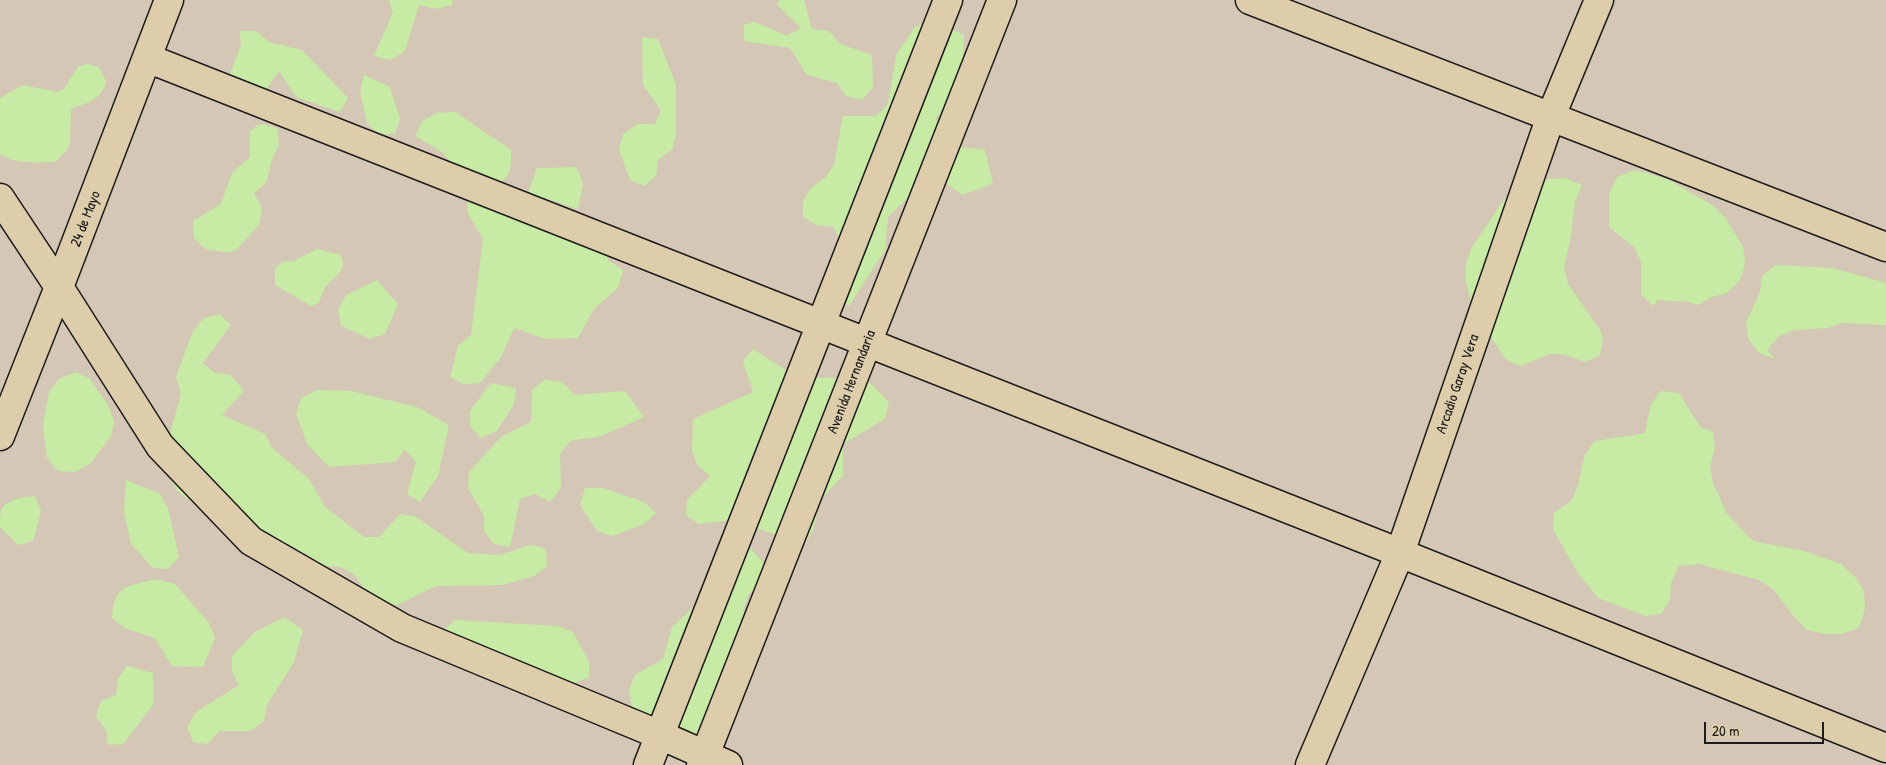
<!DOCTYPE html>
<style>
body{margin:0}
#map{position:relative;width:1886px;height:765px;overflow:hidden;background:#d4c7b5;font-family:"Patrick Hand",sans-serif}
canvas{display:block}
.scale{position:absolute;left:1704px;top:722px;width:120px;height:22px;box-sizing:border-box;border:2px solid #1c1c1c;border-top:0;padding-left:6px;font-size:15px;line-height:18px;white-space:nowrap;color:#1c1c1c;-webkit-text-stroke:4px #decdaa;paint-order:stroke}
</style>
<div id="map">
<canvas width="1886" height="765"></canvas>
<div class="scale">20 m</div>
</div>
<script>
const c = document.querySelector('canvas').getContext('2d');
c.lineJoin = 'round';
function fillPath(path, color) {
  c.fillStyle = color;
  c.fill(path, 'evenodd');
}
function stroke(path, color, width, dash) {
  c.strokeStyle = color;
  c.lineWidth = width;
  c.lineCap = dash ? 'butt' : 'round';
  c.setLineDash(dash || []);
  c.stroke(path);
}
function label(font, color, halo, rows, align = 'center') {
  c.font = font + ' "Patrick Hand",sans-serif';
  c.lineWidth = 4;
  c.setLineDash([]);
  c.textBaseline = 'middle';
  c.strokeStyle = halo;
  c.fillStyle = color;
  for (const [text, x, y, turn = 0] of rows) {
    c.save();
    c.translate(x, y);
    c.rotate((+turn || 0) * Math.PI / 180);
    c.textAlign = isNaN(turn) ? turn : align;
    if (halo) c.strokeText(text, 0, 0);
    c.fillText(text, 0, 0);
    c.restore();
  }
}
const green = new Path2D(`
 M 389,0 L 453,0 L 452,5 L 435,9 L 419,5 L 405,51 L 391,60 L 374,56 L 393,12 Z
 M 780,0 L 804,0 L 812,29 L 829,31 L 840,44 L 872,55 L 873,87 L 862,100 L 846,96 L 837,83 L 807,75 L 790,48 L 744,41 L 744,25 L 755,22 L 787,36 L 801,28 L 777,5 Z
 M 929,20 L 964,35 L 961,98 L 935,118 L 952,146 L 985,150 L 993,184 L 962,195 L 936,176 L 911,195 L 888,217 L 885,250 L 849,306 L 822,288 L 840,241 L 834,227 L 817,225 L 803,217 L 803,201 L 811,188 L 825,178 L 834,165 L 843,116 L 876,116 L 888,104 L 896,55 L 914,28 Z
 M 240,31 L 256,31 L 269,42 L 302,50 L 348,98 L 340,112 L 296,97 L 279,71 L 261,97 L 229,77 L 241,45 Z
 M 642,37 L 658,39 L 676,85 L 676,134 L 672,150 L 658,160 L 656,176 L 644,186 L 630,180 L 619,150 L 623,134 L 638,124 L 655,124 L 661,110 L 643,85 Z
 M 87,64 L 99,67 L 106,81 C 102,100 87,103 71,109 L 70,142 L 67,150 L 55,162 C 38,162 15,165 0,154 L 0,98 L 23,85 L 57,92 L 64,89 L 78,67 Z
 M 364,75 L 390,87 L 400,119 L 395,134 L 379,134 L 367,123 L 360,91 Z
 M 455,112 L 511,150 C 512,174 509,177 490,190 L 475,189 L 442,152 L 415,136 L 422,121 L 437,113 Z
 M 264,124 L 277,128 L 279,144 L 272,160 L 266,183 L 254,193 L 262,208 L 259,225 L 237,249 L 230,253 L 205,249 L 194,238 L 193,221 L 221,204 L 232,173 L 250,157 L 250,132 L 256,126 Z
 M 577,167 L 583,184 L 578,209 L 528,193 L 537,168 Z
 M 1634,170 L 1668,179 L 1712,205 L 1725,217 L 1743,247 L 1745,264 L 1740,280 L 1727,293 L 1712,297 L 1698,305 L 1689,302 L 1658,300 L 1653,306 L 1641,294 L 1641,262 L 1634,247 L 1609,227 L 1609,193 L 1617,177 Z
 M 1565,178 L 1582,185 L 1575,201 L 1571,235 L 1564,268 L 1568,284 L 1600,330 L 1603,339 L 1600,355 L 1585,362 C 1553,349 1552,353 1521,366 L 1506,360 L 1477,316 L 1470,298 L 1466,281 L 1466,264 L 1472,247 L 1503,201 L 1516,188 L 1532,180 Z
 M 468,196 L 600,227 L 608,260 L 623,270 L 618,288 L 594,309 L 578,338 L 546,339 L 514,328 L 501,357 L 480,383 L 464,384 L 450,377 L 458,346 L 471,335 L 483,239 L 467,212 Z
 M 317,249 L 341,255 C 348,273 334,275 325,288 C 322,292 321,298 319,303 L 311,306 L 275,285 L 275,268 L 282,262 L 294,261 Z
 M 1776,265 L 1833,268 L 1886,283 L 1886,325 L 1842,323 L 1827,328 L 1795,330 L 1779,336 L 1767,350 L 1775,359 L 1759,353 L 1748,338 L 1746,322 L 1760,292 L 1762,276 Z
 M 377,280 L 398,304 L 385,334 L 370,339 L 341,326 L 338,310 L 346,295 Z
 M 219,314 L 231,325 L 203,363 L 215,373 L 231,375 L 244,391 L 222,415 L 265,434 L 272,448 L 309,479 L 325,507 L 364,537 L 379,537 L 400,514 L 416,517 L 468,553 L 499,555 L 531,545 L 546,549 L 547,566 L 534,576 L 502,585 L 436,586 L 391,608 L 375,604 L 355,575 L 340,567 L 273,563 L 176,490 L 170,474 L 168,441 L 181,394 L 176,377 L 193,331 L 203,319 Z
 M 753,349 L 796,377 L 866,379 L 889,402 L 885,419 L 843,444 L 843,476 L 821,499 L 813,530 L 805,544 L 730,520 L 699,524 L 686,515 L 687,500 L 710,476 L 697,465 L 692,450 L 693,419 L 753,392 L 743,361 Z
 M 76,372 L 90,379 L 108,405 L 114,421 L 111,436 L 90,464 L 75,472 L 58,471 L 47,458 L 43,425 L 49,392 L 59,379 Z
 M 545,379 L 563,383 L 575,395 L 625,391 L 644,417 L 601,436 L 570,441 L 560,454 L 561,488 L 550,502 L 535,494 L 520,499 L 510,547 L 494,544 L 484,531 L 484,516 L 468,488 L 469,472 L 502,436 L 531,422 L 532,390 Z
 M 491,383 L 516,388 L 514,404 L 497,431 L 481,438 L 470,426 L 470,411 Z
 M 317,390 L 351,391 L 417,407 L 449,425 L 438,476 L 420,502 L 407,494 L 416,462 L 405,450 L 395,462 L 329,467 L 307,444 L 296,414 L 301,398 Z
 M 1660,391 L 1679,393 L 1701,428 L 1713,431 L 1715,448 L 1710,466 L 1713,483 L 1727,514 L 1753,541 L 1804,551 L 1841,564 L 1855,577 L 1864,591 L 1865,609 L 1859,628 L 1841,634 L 1826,634 L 1807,630 L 1795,618 L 1774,590 L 1759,580 L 1699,564 L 1679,566 L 1671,583 L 1670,600 L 1661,614 L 1645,616 L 1598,598 L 1577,572 L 1553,529 L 1554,513 L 1571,501 L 1578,486 L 1584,456 L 1594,442 C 1611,437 1628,437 1645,433 L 1650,407 Z
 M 126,480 L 160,494 L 168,508 L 179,557 L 168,569 L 153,568 L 131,544 L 124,512 Z
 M 585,488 L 602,488 L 644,502 L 656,513 L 644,524 L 613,536 L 597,531 L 580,505 Z
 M 35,496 L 41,511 L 33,541 L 18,545 L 0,527 C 0,522 0,514 1,510 C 6,499 25,497 35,496 Z
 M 719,543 L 751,549 L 773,573 L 748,595 L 743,610 L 750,625 L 705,738 L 689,741 L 644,719 L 632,707 L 629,690 L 635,675 L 663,659 L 672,627 L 696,605 L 718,560 Z
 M 155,579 L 175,584 L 209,623 L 215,638 L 203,667 L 172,666 L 155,638 L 125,628 L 112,618 C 114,584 127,587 155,579 Z
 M 284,617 L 303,630 L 294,662 L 267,705 L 264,721 L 251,731 L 219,731 L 208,744 L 193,742 L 187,727 L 196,712 L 239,685 L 232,671 L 232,656 L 255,632 Z
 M 455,620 L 557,626 L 573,632 L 589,662 L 589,678 L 557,688 L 442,632 Z
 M 127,666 L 153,673 L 153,705 L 123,744 L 108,745 L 106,730 L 96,717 L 101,701 L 116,695 L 118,679 Z`);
const minor = new Path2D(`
 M 1250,0 L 1886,247
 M 147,58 L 1400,553 L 1886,748
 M 0,198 L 59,287 L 160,446 L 251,541 L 402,628 L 660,735 L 728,765
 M 0,436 L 59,287 L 169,0
 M 648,765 L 948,0
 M 701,765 L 1002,0
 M 1310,765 L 1400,553 L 1551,116 L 1599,0`);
const streetNames = [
 ["24 de Mayo",86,219,-69],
 ["Avenida Hernandaria",852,382,-69],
 ["Arcadio Garay Vera",1458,384,-71]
];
fillPath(green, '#c7eba4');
stroke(minor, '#1c1c1c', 31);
stroke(minor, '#decdaa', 28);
label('15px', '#1c1c1c', '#decdaa', streetNames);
</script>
